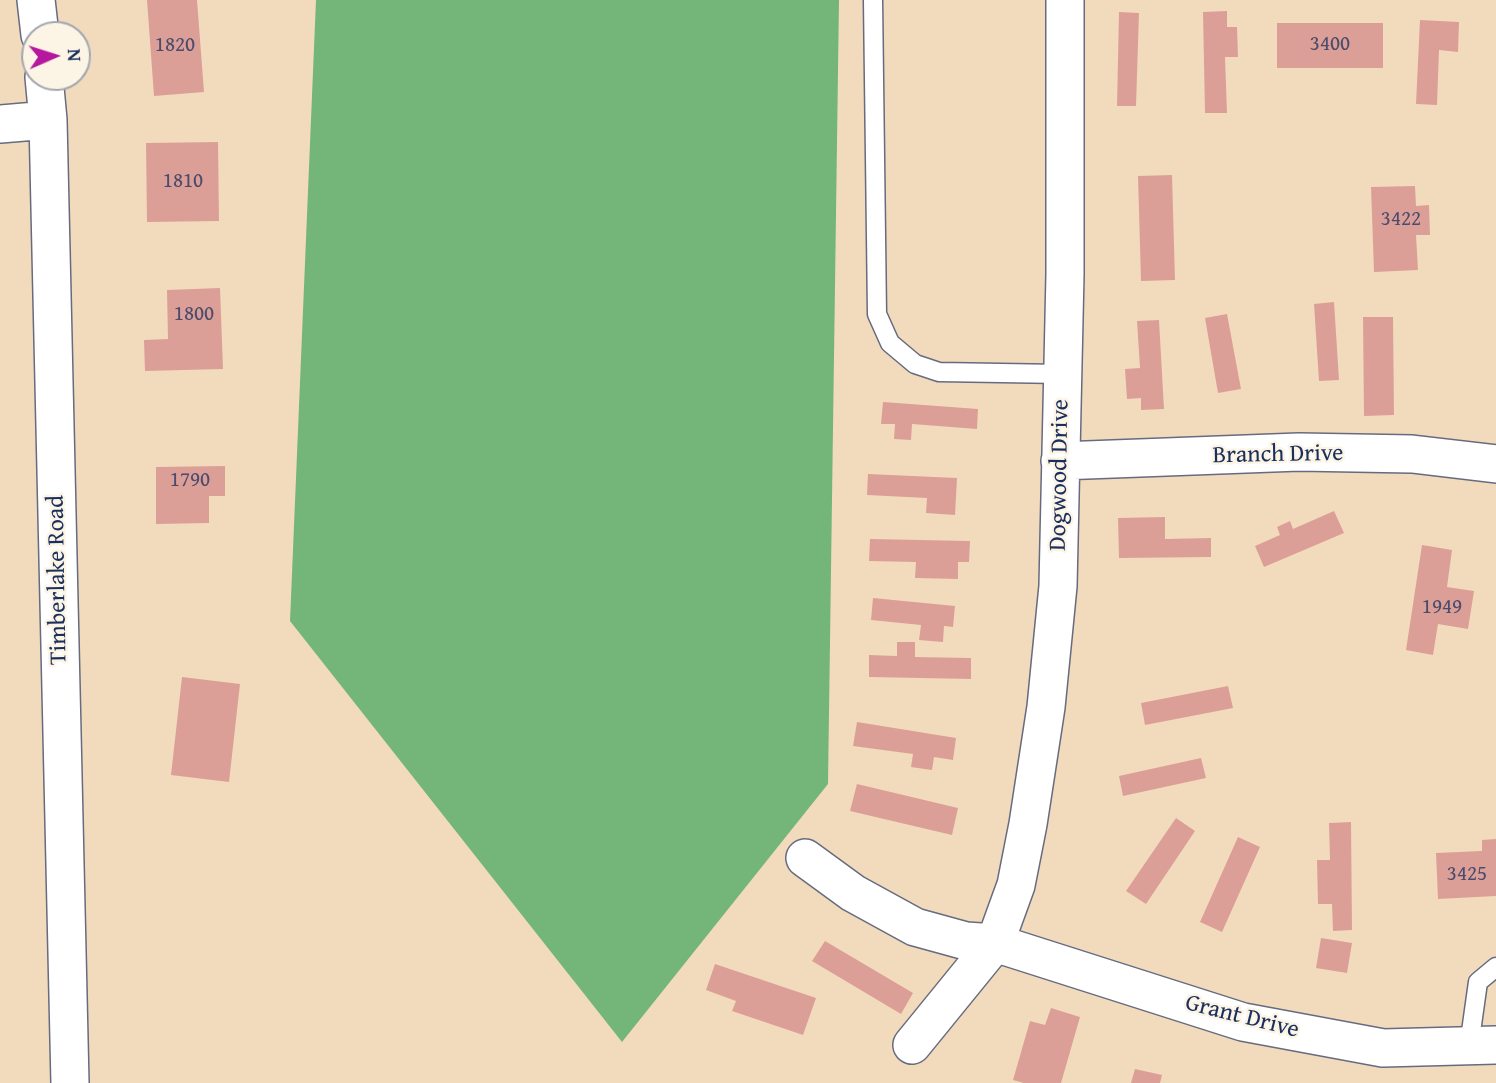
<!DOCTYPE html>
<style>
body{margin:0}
#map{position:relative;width:1496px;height:1083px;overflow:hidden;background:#f2dbbc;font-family:"Gentium Book Plus",serif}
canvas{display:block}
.north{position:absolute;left:21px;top:21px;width:70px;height:70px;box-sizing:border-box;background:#fcf5e5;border:2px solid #a2a6af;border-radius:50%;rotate:87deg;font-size:19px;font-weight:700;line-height:28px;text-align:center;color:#1b2f5e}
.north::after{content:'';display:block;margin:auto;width:24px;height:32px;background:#b5179e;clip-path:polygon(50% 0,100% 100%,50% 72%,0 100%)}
</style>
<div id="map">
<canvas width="1496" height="1083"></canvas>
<div class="north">N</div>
</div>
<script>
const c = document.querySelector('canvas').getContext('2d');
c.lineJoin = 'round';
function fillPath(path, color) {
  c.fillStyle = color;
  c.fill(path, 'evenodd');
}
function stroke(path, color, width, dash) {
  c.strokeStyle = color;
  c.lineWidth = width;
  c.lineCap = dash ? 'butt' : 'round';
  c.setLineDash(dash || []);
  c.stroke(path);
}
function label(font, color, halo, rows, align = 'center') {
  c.font = font + ' "Gentium Book Plus",serif';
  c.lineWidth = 5;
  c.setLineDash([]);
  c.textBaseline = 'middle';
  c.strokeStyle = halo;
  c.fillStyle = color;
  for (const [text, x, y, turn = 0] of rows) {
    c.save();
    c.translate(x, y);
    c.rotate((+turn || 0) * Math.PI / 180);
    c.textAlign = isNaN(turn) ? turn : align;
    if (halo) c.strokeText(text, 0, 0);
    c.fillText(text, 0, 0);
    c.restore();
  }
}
const forest = new Path2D(`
 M 316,0 L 839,0 L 828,784 L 622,1042 L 290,621 Z`);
const building = new Path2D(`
 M 147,0 L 197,0 L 204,92 L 154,96 Z
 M 1227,11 L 1227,27 L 1237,27 L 1238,57 L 1225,57 L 1227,113 L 1205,113 L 1203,12 Z
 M 1119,12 L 1139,13 L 1136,106 L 1117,106 Z
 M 1420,20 L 1459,22 L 1458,52 L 1439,50 L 1437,105 L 1416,104 Z
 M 1277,23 L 1383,23 L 1383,68 L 1277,68 Z
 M 218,142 L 219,221 L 147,222 L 146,143 Z
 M 1172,175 L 1175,280 L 1141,281 L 1138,176 Z
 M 1415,186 L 1416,206 L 1429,205 L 1430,235 L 1416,235 L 1418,270 L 1374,272 L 1371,187 Z
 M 220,288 L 223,369 L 145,371 L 144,340 L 168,339 L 167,290 Z
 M 1334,302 L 1339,380 L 1319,381 L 1314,304 Z
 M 1227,314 L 1241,389 L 1218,393 L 1205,318 Z
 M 1363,317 L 1393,317 L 1394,415 L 1364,416 Z
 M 1159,320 L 1164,409 L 1141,410 L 1141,398 L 1127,399 L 1125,369 L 1140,368 L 1137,321 Z
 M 883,402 L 978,409 L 977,429 L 912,424 L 911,440 L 894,439 L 895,424 L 881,424 Z
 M 225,466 L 225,496 L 209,496 L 209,523 L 156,524 L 156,467 Z
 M 868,474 L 957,478 L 955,515 L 926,513 L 927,498 L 867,495 Z
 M 1334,511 L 1344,533 L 1264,567 L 1255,546 L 1280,535 L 1277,527 L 1290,521 L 1293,529 Z
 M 1165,517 L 1165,539 L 1211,538 L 1211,557 L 1119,558 L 1118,518 Z
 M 870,539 L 970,541 L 969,562 L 958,562 L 958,579 L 915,578 L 916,562 L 869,561 Z
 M 1422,545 L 1452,550 L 1447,587 L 1474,591 L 1468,629 L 1438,624 L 1433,655 L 1406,650 Z
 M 873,598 L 955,606 L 953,627 L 944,626 L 943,642 L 919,640 L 921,625 L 871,620 Z
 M 897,642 L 915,642 L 915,657 L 971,658 L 971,679 L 869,677 L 869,655 L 897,656 Z
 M 182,677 L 240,684 L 229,782 L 171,775 Z
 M 1228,686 L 1233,708 L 1145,725 L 1141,703 Z
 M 857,722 L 956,738 L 953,760 L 934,757 L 932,770 L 911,767 L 913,754 L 853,746 Z
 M 1201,758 L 1206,778 L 1123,796 L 1119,776 Z
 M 857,784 L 958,808 L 952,835 L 850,811 Z
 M 1176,818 L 1195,831 L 1146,904 L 1126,891 Z
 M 1351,822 L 1352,930 L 1333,931 L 1332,904 L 1318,904 L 1317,860 L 1330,860 L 1329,823 Z
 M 1238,837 L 1260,847 L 1222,932 L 1200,922 Z
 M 1496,839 L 1496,896 L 1438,899 L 1436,853 L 1482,851 L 1482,840 Z
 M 1321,938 L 1352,943 L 1347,973 L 1316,968 Z
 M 825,941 L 913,993 L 901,1014 L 812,961 Z
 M 715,964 L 816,998 L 803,1035 L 732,1011 L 736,1001 L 706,990 Z
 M 1051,1008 L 1080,1017 L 1061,1083 L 1024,1083 L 1013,1080 L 1030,1021 L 1045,1025 Z
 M 1135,1069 L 1162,1075 L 1160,1083 L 1131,1083 Z`);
const service = new Path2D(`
 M 873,0 L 877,314 L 890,343 L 915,364 L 939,372 L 1062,374
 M 1469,1046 L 1478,982 L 1496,967`);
const minor = new Path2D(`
 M 36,0 L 40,35
 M 44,77 L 48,120 L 70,1083
 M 0,124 L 48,120
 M 1060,461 L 1299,452 L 1412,454 L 1496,464
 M 805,858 L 853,893 L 915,927 L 966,941 L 995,943 L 1243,1022 L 1383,1048 L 1496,1045
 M 912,1045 L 995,943 L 1016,885 L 1028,824 L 1046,707 L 1058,586 L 1065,274 L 1065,0`);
const numberNames = [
 ["3400",1330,45],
 ["1820",175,46],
 ["1810",183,182],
 ["3422",1401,220],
 ["1800",194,315],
 ["1790",190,481],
 ["1949",1442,608],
 ["3425",1467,875]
];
const streetNames = [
 ["Branch Drive",1278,455,-1],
 ["Dogwood Drive",1060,475,-89],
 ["Timberlake Road",58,580,-91],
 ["Grant Drive",1242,1017,14]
];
fillPath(forest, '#74b679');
fillPath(building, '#dc9f97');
stroke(service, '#666b7f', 21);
stroke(minor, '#666b7f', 40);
stroke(service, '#fff', 18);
stroke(minor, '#fff', 37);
label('21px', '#4b4b6c', null, numberNames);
label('24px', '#1b2f5e', '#fcf5e5', streetNames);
</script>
